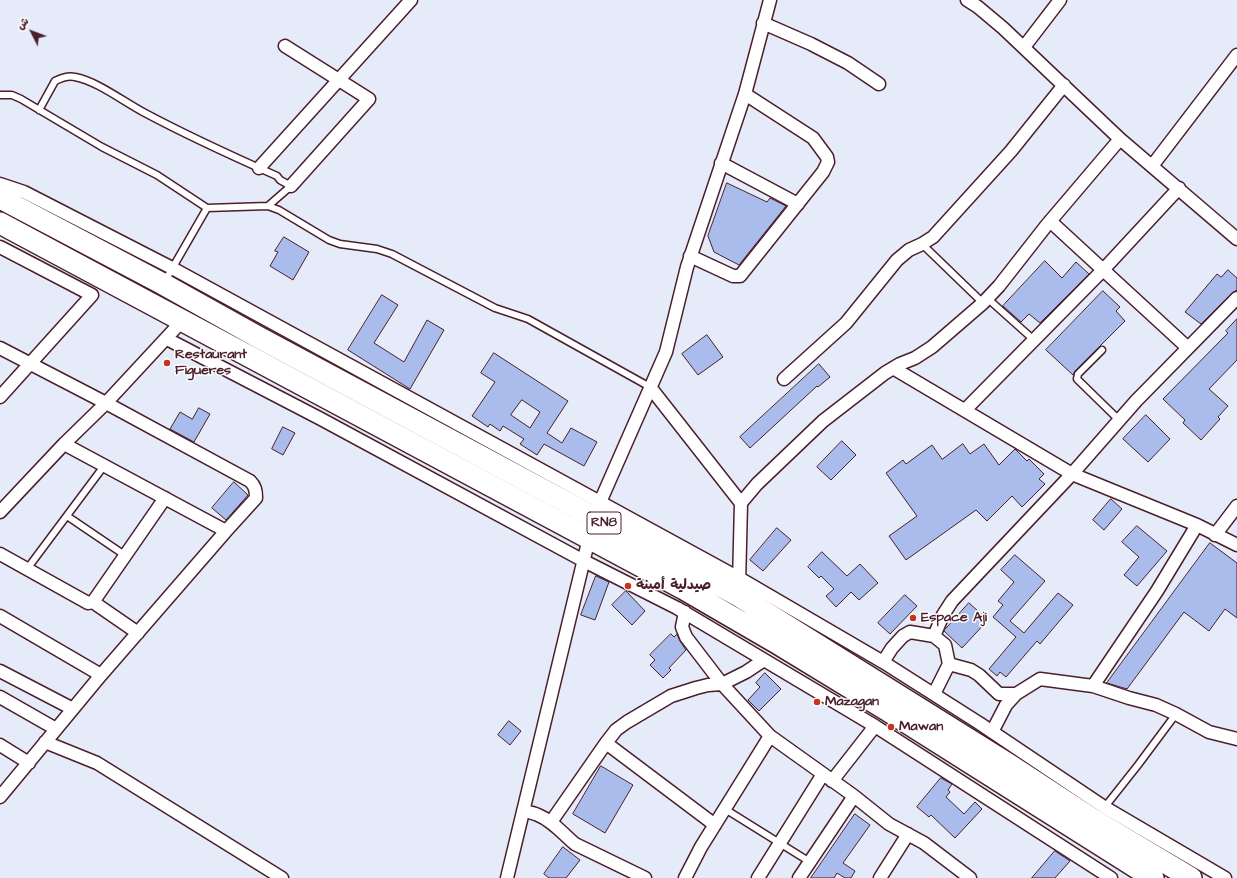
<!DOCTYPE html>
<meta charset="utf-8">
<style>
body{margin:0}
#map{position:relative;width:1237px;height:878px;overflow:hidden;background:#e6ebf9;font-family:"Architects Daughter","Playpen Sans Arabic",sans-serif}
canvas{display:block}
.north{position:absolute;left:12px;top:12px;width:40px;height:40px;-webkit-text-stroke:3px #fff;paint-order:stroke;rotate:312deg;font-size:11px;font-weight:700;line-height:16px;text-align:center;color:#4a1f2b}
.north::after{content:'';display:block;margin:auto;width:14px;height:18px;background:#4a1f2b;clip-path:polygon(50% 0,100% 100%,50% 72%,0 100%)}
</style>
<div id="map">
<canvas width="1237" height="878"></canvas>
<div class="north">ش</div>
</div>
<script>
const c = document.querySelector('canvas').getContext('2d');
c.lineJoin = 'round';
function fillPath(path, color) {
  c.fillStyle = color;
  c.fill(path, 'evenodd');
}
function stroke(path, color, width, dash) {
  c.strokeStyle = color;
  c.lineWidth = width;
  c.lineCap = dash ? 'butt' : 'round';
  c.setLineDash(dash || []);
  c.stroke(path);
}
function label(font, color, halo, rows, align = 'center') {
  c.font = font + ' "Architects Daughter","Playpen Sans Arabic",sans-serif';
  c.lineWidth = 3;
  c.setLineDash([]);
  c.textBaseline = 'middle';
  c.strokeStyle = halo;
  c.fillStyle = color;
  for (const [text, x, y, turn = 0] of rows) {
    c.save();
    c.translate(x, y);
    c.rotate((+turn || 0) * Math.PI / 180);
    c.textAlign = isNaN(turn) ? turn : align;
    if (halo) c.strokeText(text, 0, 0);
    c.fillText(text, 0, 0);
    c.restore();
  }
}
const building = new Path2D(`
 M 727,183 L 767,202 L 770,198 L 786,206 L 739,265 L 714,252 L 708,236 Z
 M 284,237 L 309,252 L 293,280 L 270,266 L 278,252 L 275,251 Z
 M 1045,261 L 1062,278 L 1076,262 L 1089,274 L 1040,323 L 1029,314 L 1021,322 L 1003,306 Z
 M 1228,270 L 1237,278 L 1237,290 L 1232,293 L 1201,324 L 1185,312 L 1217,274 L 1221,277 Z
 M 1103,291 L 1120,307 L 1116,311 L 1125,321 L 1075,371 L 1073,375 L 1046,350 Z
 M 382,295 L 398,305 L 374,343 L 404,362 L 427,320 L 444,330 L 410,389 L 348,350 Z
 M 1237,319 L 1237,360 L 1209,389 L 1228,406 L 1218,417 L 1220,419 L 1201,440 L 1183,423 L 1185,420 L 1163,399 L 1228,333 L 1226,331 Z
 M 707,335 L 723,357 L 698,375 L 682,354 Z
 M 494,353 L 568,401 L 547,433 L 562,443 L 571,428 L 597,442 L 584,466 L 544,444 L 537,455 L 520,444 L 524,439 L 503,426 L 500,431 L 490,424 L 488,427 L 472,416 L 495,382 L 481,373 ZM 522,400 L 540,412 L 530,428 L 511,415 Z
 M 819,364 L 830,377 L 818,387 L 817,386 L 750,448 L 740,437 Z
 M 199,408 L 210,414 L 194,442 L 170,429 L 180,412 L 192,419 Z
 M 1146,415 L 1170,439 L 1148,462 L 1123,439 Z
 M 283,427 L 295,433 L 283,455 L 272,449 Z
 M 842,441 L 856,455 L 831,480 L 817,467 Z
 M 963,444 L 970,454 L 984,444 L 999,465 L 1015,449 L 1027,461 L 1029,459 L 1044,474 L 1039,479 L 1045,484 L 1022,507 L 1012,496 L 987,521 L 976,510 L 906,560 L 889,536 L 917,516 L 886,473 L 903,460 L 906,464 L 932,445 L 942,459 Z
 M 234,482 L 248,495 L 226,520 L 212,508 Z
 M 1111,499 L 1122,509 L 1104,530 L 1093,520 Z
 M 1137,526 L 1167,551 L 1137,586 L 1124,575 L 1139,557 L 1122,542 Z
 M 777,528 L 791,540 L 763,571 L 750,560 Z
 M 1210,543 L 1237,563 L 1237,618 L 1225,609 L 1209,631 L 1184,612 L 1127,689 L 1107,683 Z
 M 822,552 L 847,576 L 860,564 L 878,583 L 859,600 L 851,592 L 836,607 L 826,596 L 834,589 L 821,576 L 819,578 L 808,567 Z
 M 1015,555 L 1045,581 L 1010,621 L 1024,633 L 1058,593 L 1073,605 L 1040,644 L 1037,641 L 1006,677 L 1000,672 L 997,676 L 989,669 L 1016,637 L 993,617 L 1003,605 L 998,601 L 1014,582 L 1001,570 Z
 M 596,576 L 609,582 L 595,620 L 581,615 Z
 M 626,591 L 645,611 L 632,625 L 612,605 Z
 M 905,595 L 917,606 L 890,634 L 878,623 Z
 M 969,603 L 988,620 L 962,648 L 944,631 Z
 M 671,634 L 674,637 L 677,634 L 680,641 L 686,650 L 669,668 L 671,670 L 663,678 L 650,665 L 655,660 L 650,655 Z
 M 765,673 L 781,689 L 759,711 L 748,700 L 760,687 L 756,683 Z
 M 509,721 L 521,731 L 510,745 L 498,735 Z
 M 601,766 L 633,785 L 605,833 L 573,814 Z
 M 941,778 L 952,784 L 948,790 L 950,792 L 946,797 L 964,814 L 975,802 L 982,809 L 955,838 L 931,815 L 929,817 L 917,807 Z
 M 855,814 L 870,825 L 843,863 L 855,871 L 851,878 L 845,878 L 837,873 L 834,878 L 811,878 Z
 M 563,847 L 580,860 L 566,878 L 549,878 L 544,874 Z
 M 1055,851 L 1070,861 L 1055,878 L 1032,878 Z`);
const service = new Path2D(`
 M 0,95 L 12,95 L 21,99 L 102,147 L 157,175 L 207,208
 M 39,110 L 55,81 C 61,78 68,75 75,77 C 97,81 124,102 145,113 C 188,136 232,156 277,176 L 280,180 L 291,186 L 268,206
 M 922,244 L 983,303
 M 165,281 L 207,208 L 268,206 L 279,210 L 329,240 L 340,244 L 377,249 L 392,254 L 495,308 L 528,319 L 650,387
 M 987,298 L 1034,340
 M 1102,350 L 1078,374 L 1077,379 L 1119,420
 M 67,516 L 126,556
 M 27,569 L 104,466
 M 1104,808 L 1138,765 L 1176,714
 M 725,809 L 810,862`);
const minor = new Path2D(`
 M 967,0 L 978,7 L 1003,28 L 1120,139 L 1237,239
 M 763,23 L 811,44 L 848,63 L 879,84
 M 285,46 L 369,99 L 291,186
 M 1024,47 L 1060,0
 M 721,163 L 798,204
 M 1152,166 L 1237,55
 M 259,168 L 411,0
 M 0,184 L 24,192 L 172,268 L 739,578 L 883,662 L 979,723 L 1104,807 L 1225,878
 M 1050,221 L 1188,348
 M 0,247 L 92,295 L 0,397
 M 690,256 L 733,276 L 740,276 L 823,172 L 828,162 L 827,157 L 813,138 L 745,94
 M 167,339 L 321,419 L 584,561 L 677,608 L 875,726 L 1111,878
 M 0,348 L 106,403 L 250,481 C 255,486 256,490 256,498 L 226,531 L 101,675 L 0,797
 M 893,368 L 1072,474 L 1197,525 L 1237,545
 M 784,379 L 846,323 L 897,260 L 909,250 L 922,244 L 933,237 L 1011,151 L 1064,85
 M 650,387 L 741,503 L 739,584
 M 965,410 L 1103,270 L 1179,188
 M 64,444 L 226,531
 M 741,503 L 757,484 L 823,421 L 885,373 L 900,364 L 915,358 L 932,347 L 983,303 L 999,286 L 1046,226 L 1120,139
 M 597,509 L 666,352 L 687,267 L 745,94 L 770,0
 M 0,512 L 64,444 L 106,403 L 183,320
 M 1215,535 L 1237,506
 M 0,554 L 88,603 L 93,602 L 138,633
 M 93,602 L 165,498
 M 685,612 L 682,627 L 686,637 L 722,684 L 770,736 L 854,796 L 889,824 L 924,843 L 970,878
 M 0,616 L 101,675
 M 934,636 L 943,615 L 952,601 L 1072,474 L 1136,401 L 1237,298
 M 883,662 L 892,648 L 903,636 L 910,632 L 934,636 L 945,645 L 949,664 L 934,694
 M 949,664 L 971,670 L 979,675 L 999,694 L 1016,694
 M 0,671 L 73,709
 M 1093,686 L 1157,591 L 1197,525
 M 0,697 L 56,729
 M 992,732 L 1006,705 L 1016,694 L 1040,679 L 1093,686 L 1129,698 L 1156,705 L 1176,714 L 1209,732 L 1237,739
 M 45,742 L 97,763 L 282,878
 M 606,743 L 715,825
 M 0,745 L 29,763
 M 832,781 L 875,726
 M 523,811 C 528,812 534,813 538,815 C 553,821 563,834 575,844 L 645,878
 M 551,822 L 606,743 L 616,730 L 627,722 L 671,696 L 696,688 L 708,685 L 722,684 L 746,672 L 764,660
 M 507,878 L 590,534
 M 685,878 L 701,847 L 770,736
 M 758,878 L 823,774
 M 799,878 L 854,796
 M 880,878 L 908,834`);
const trunk = new Path2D(`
 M 0,198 L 163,284 L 258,337 L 594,517 L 739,596 L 1008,764 L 1094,820 L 1191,878
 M 0,223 L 684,589 L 777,643 L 887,710 L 1153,878`);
const markers = [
 [167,363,4,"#c8321e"],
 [628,586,4,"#c8321e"],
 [913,618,4,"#c8321e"],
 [817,702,4,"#c8321e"],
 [891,727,4,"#c8321e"]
];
const shields = [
 [604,523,34]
];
const shieldNames = [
 ["RN8",604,523]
];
const poiNames = [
 ["Restaurant",175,355],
 ["Figueres",175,371],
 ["صيدلية أمينة",636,586],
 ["Espace Aji",921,618],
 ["Mazagan",825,702],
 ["Mawan",899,727]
];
fillPath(building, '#aabceb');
stroke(building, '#4a1f2b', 1);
stroke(service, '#4a1f2b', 9);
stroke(minor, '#4a1f2b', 15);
stroke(trunk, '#4a1f2b', 24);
stroke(service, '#fff', 6);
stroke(minor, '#fff', 12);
stroke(trunk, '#fff', 21);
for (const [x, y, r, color] of markers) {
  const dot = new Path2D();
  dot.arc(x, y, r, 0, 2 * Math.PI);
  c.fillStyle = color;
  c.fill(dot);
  stroke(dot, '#fff', 1.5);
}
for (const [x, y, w] of shields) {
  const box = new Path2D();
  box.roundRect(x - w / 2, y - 11, w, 22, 3);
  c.fillStyle = '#fff';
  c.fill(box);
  stroke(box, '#4a1f2b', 1);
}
label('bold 13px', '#4a1f2b', null, shieldNames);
label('bold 14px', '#4a1f2b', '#fff', poiNames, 'left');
</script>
